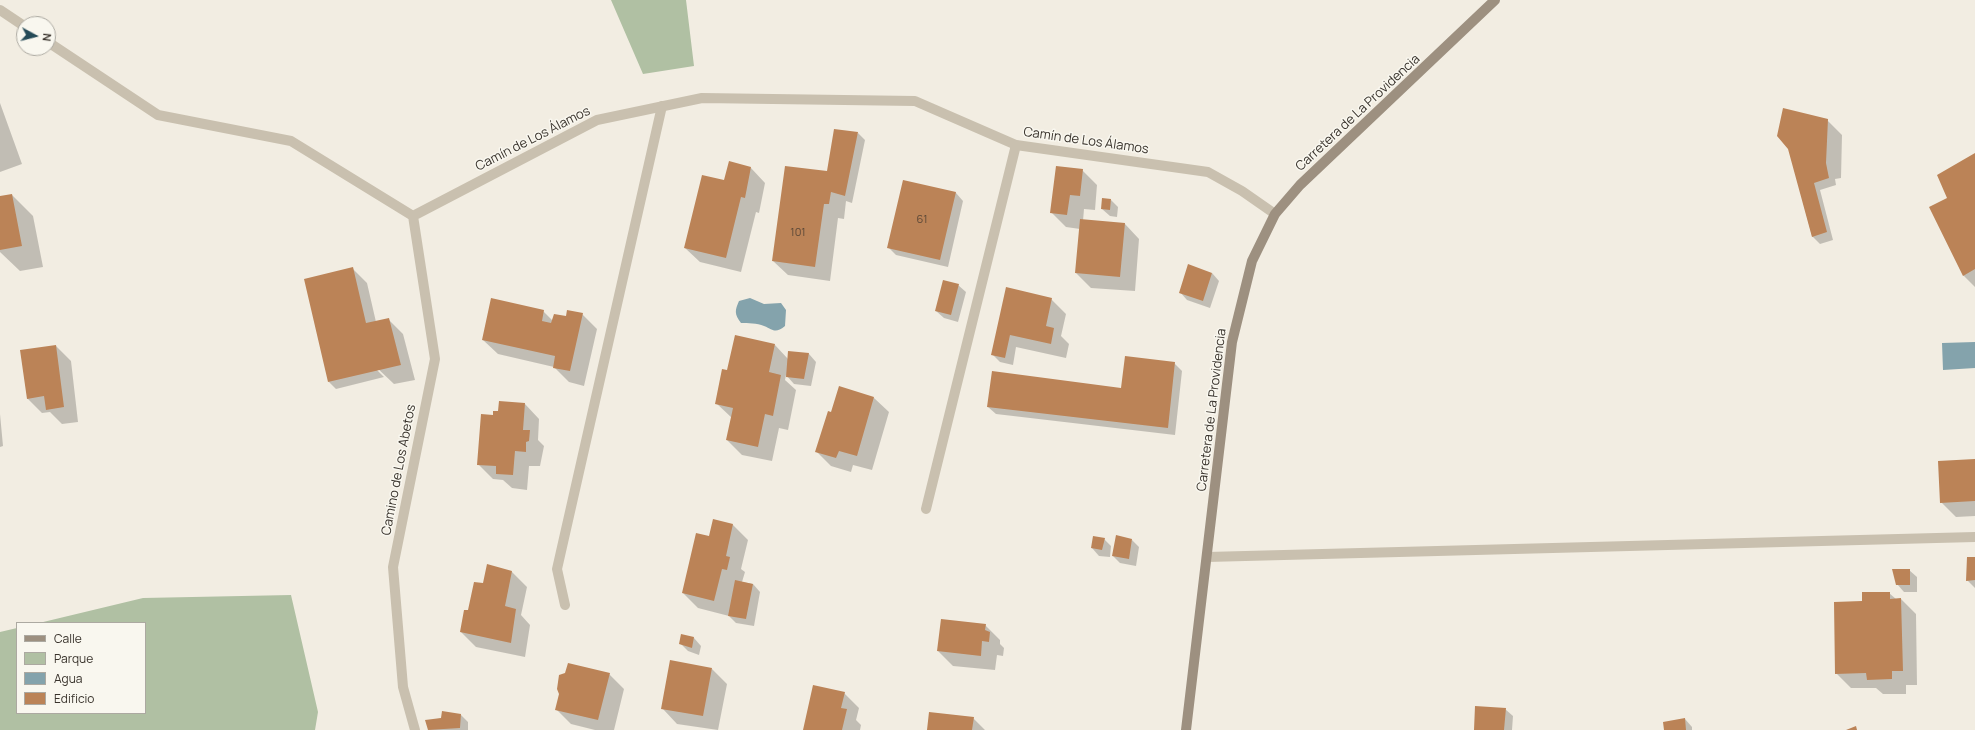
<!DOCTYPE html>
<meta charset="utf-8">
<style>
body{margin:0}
#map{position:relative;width:1975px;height:730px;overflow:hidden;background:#f2ede2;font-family:Manrope,sans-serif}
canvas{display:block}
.legend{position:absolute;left:16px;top:622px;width:130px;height:92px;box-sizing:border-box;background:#f9f7ef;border:1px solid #aca9a1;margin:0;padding:5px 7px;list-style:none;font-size:12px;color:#39332c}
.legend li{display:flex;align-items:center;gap:8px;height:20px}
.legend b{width:20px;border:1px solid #aca9a1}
.north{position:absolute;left:16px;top:16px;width:40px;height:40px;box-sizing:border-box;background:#f9f7ef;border:1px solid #aca9a1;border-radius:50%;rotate:97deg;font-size:11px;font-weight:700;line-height:16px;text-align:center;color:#39332c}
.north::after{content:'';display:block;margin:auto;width:14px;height:18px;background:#254a57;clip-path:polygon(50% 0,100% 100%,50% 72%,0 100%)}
</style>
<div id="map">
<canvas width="1975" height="730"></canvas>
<ul class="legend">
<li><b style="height:5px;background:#9d9080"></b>Calle</li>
<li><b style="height:11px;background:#b0c0a3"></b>Parque</li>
<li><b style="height:11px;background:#84a3ac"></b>Agua</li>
<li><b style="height:11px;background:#bb8357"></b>Edificio</li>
</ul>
<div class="north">N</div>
</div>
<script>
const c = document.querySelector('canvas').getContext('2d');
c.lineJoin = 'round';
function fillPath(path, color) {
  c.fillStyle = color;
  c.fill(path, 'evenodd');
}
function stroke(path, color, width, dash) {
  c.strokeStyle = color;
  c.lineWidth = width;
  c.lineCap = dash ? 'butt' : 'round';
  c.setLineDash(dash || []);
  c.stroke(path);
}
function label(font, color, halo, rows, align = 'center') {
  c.font = font + ' Manrope,sans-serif';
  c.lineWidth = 3;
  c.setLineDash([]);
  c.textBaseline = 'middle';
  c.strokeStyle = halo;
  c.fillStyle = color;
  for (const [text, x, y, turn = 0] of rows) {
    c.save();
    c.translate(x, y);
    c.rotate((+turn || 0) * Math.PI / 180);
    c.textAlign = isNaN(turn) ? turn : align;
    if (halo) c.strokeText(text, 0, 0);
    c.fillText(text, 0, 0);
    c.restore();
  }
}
const green = new Path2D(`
 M 611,0 L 686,0 L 694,66 L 643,74 Z
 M 291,595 L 318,712 L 315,730 L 0,730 L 0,632 L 17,628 L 17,713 L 145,713 L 145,623 L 39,623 L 143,598 Z`);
const water = new Path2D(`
 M 750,298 L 764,304 L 781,303 L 786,310 L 785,326 C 775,334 774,330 764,326 C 757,323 748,323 741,323 C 734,314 735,310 739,301 Z
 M 1975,342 L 1975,368 L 1943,370 L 1942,343 Z`);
const shadow = new Path2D(`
 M 0,103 L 22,164 L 0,172 Z
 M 1827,120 L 1842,135 L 1841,178 L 1835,179 L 1836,185 L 1820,190 L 1833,240 L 1820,244 L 1812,236 L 1789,148 Z
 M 858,133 L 865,140 L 852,203 L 846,201 L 844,219 L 838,218 L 830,281 L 788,275 L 773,261 Z
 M 1975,154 L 1975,287 L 1964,276 L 1930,207 L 1948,199 Z
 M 751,168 L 765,183 L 759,213 L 756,212 L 741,272 L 700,262 L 685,248 L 725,181 Z
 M 1082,170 L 1097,185 L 1095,210 L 1084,209 L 1083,221 L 1125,224 L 1139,239 L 1135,291 L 1091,288 L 1076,273 L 1080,229 L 1066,227 L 1051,212 Z
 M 904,181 L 956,193 L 963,201 L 948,267 L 896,255 L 888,247 Z
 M 12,195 L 33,216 L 43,267 L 20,271 L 0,252 L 0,197 Z
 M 1111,200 L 1118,207 L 1117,217 L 1110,216 L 1102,209 Z
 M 352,268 L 367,283 L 376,322 L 388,319 L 403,334 L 415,380 L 394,384 L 375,366 L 374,367 L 384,377 L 336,389 L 329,382 Z
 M 1212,273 L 1219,281 L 1210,308 L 1187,300 L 1180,292 Z
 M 958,285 L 966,292 L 958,322 L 944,318 L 936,311 Z
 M 1007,289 L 1051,299 L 1066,314 L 1061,336 L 1069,344 L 1066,358 L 1016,347 L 1013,365 L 1000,362 L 992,354 Z
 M 543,311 L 553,321 L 582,314 L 597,329 L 584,386 L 569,382 L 554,367 L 498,354 L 483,340 Z
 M 775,345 L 788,359 L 789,352 L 809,354 L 816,362 L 811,386 L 794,384 L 786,375 L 785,380 L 796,390 L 788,430 L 779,428 L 772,461 L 742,455 L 727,440 L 732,418 L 716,403 L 728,371 Z
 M 56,346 L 71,361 L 78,422 L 62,424 L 50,412 L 42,413 L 27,398 Z
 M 1174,363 L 1182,371 L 1175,435 L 996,414 L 988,407 L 1122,389 Z
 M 840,387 L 874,398 L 889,412 L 872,470 L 853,465 L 851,472 L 831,466 L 816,451 L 832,413 Z
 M 525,404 L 539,419 L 538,440 L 544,446 L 540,466 L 529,466 L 527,490 L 512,488 L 503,480 L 493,479 L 478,464 L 494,416 L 499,412 Z
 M 0,414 L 3,446 L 0,447 Z
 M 1975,460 L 1975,516 L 1956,517 L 1941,502 Z
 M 714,521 L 733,525 L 748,540 L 741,569 L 745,572 L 742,582 L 753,584 L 760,592 L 754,626 L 736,623 L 729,616 L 698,608 L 683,593 L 710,538 Z
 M 1094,537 L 1104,539 L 1111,546 L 1110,557 L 1099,556 L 1092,548 Z
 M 1132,540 L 1139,547 L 1136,566 L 1120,563 L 1113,556 Z
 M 1975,558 L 1975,588 L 1967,580 Z
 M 488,566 L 512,572 L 527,587 L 521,615 L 530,625 L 525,657 L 476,647 L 461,632 L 469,611 L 484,584 Z
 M 1909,570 L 1917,577 L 1917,592 L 1904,592 L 1897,584 Z
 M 1889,593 L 1896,599 L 1901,599 L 1916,614 L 1917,685 L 1906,685 L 1906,694 L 1883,694 L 1876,688 L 1851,688 L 1836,673 L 1863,602 Z
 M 985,625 L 1000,640 L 1000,644 L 1004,648 L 1003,656 L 997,655 L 995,670 L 953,666 L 938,651 Z
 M 682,636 L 694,638 L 701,646 L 699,655 L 688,651 L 680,643 Z
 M 712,669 L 727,684 L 718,730 L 677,724 L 663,709 Z
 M 609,674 L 624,689 L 614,730 L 595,730 L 571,724 L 556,709 Z
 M 844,693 L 859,708 L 856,720 L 861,725 L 860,730 L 804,730 Z
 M 1505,709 L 1513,716 L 1512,730 L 1475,730 Z
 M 461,715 L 468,722 L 468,730 L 429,730 L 426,721 Z
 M 973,718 L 985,730 L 928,730 Z
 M 1685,719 L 1692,727 L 1692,730 L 1665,730 Z`);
const building = new Path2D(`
 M 1783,108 L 1828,119 L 1826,163 L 1829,178 L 1814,183 L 1827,232 L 1812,237 L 1788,149 L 1777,136 Z
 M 834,129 L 858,132 L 845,196 L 831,192 L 829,204 L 824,204 L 815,267 L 772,261 L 785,166 L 827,171 Z
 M 1975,153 L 1975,269 L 1963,276 L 1929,207 L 1947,198 L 1937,175 Z
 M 729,161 L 751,167 L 745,198 L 741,197 L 726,258 L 684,248 L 702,175 L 724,180 Z
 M 1056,166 L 1083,169 L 1080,196 L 1070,195 L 1067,215 L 1050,213 Z
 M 903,180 L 956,192 L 940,260 L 887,248 Z
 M 12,194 L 22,246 L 0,250 L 0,196 Z
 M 1102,198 L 1111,199 L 1110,210 L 1101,209 Z
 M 1080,219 L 1125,223 L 1120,277 L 1075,273 Z
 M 1188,264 L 1212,273 L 1203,301 L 1179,293 Z
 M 353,267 L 366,323 L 389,318 L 401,365 L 328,382 L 304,279 Z
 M 943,280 L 959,284 L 951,315 L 935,311 Z
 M 1006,287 L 1052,298 L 1046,326 L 1054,328 L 1051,344 L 1010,335 L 1005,358 L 991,355 Z
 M 491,298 L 544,310 L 542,321 L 551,323 L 554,314 L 566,316 L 567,310 L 583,313 L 570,371 L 553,368 L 555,356 L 482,340 Z
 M 735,335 L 775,344 L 769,372 L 781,375 L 773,416 L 765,414 L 758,447 L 726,440 L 733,408 L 715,404 L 722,369 L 727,370 Z
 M 56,345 L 64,407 L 46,410 L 44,396 L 27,399 L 20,350 Z
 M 788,351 L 809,353 L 804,379 L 786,377 Z
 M 1125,356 L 1175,362 L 1168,428 L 987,407 L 992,371 L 1121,388 Z
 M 839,386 L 874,397 L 857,456 L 839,451 L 836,458 L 815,452 L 828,411 L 831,412 Z
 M 499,401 L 525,403 L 523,430 L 530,430 L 529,441 L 526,442 L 526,452 L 515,451 L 513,475 L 496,474 L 496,466 L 477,465 L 481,414 L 493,415 L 493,411 L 498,411 Z
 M 1975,459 L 1975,501 L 1940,503 L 1938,461 Z
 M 713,519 L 733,524 L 726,556 L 730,557 L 727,570 L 722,569 L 714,601 L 682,593 L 696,533 L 709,536 Z
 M 1116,535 L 1132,539 L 1129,559 L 1112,556 Z
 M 1093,536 L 1105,538 L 1102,550 L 1091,548 Z
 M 1967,557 L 1975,557 L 1975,580 L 1966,581 Z
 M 487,564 L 512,571 L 505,606 L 516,609 L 511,643 L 460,632 L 464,610 L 468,610 L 474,582 L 483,583 Z
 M 1892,569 L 1910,569 L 1910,585 L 1896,585 Z
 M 735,580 L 753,584 L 746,619 L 728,616 Z
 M 1862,592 L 1890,592 L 1890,599 L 1901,598 L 1903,671 L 1892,671 L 1892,679 L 1867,680 L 1866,673 L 1835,674 L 1834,602 L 1862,601 Z
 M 941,619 L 986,624 L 985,630 L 990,632 L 989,642 L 982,641 L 981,656 L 937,651 Z
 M 681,634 L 694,637 L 692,648 L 679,644 Z
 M 670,660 L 712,668 L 703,716 L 661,709 Z
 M 568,663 L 610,673 L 598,720 L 555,710 L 559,694 L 557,689 L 559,675 L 565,673 Z
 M 813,685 L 845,692 L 841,708 L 847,709 L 842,730 L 803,730 Z
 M 1475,706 L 1506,708 L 1504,730 L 1474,730 Z
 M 442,711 L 461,714 L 460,728 L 428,730 L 425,720 L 441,718 Z
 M 929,712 L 974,717 L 972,730 L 927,730 Z
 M 1685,718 L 1686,730 L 1664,730 L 1663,722 Z
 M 1856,726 L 1857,730 L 1846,730 Z`);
const lane = new Path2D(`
 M 926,509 L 1016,145
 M 1207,557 L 1975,537
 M 565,605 L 557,569 L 662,106`);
const street = new Path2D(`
 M 0,10 L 24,26
 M 48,42 L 158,115 L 291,141 L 413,216 L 597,120 L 702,98 L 915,101 L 1016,145 L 1208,172 L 1242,191 L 1275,214
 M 413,216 L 435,359 L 393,567 L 403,687 L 415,730`);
const secondary = new Path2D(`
 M 1186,730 L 1232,342 L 1252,261 L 1275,214 L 1300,185 L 1495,0`);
const numberNames = [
 ["61",922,220],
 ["101",798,233]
];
const streetNames = [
 ["Carretera de La Providencia",1358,113,-43],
 ["Camín de Los Álamos",533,139,-27],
 ["Camín de Los Álamos",1086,141,8],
 ["Carretera de La Providencia",1212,410,-83],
 ["Camino de Los Abetos",399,470,-79]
];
fillPath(green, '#b0c0a3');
fillPath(water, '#84a3ac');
fillPath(shadow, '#0003');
fillPath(building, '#bb8357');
stroke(lane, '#c9c0af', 10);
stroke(street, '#c9c0af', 10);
stroke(secondary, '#9d9080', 10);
label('11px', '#5a4737', null, numberNames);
label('13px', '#39332c', '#f9f7ef', streetNames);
</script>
